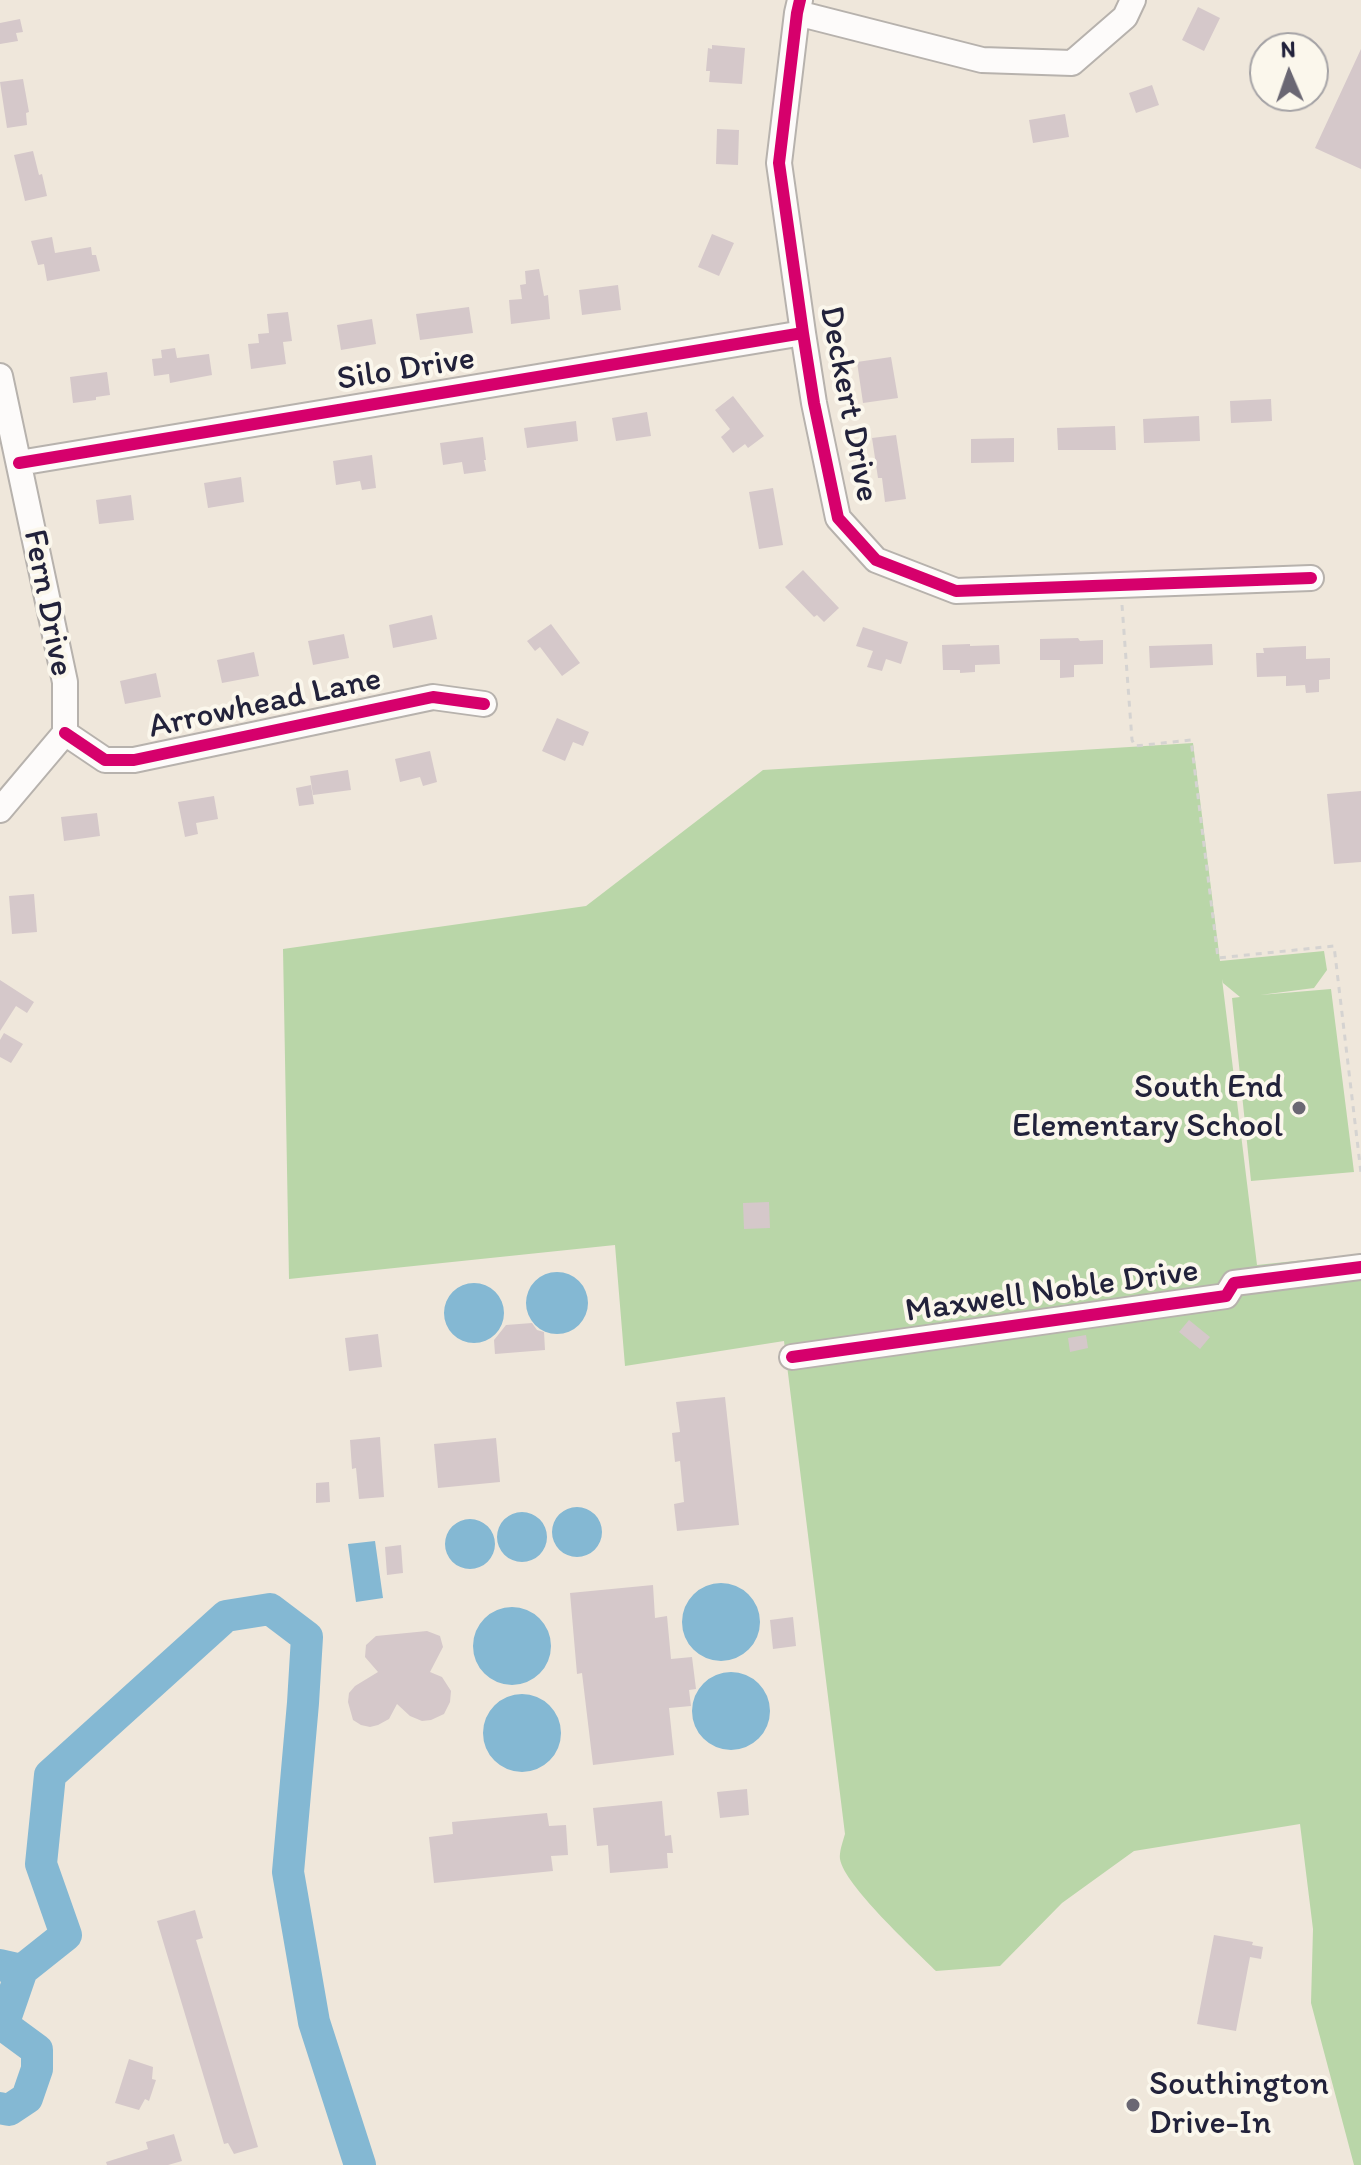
<!DOCTYPE html>
<style>
body{margin:0}
#map{position:relative;width:1361px;height:2165px;overflow:hidden;background:#efe7db;font-family:Itim,sans-serif}
canvas{display:block}
.north{position:absolute;left:1249px;top:32px;width:80px;height:80px;box-sizing:border-box;background:#fbf7ec;border:2px solid #a4a2a5;border-radius:50%;rotate:358deg;font-size:22px;font-weight:700;line-height:32px;text-align:center;color:#22223b}
.north::after{content:'';display:block;margin:auto;width:28px;height:36px;background:#6a6773;clip-path:polygon(50% 0,100% 100%,50% 72%,0 100%)}
</style>
<div id="map">
<canvas width="1361" height="2165"></canvas>
<div class="north">N</div>
</div>
<script>
const c = document.querySelector('canvas').getContext('2d');
c.lineJoin = 'round';
function fillPath(path, color) {
  c.fillStyle = color;
  c.fill(path, 'evenodd');
}
function stroke(path, color, width, dash) {
  c.strokeStyle = color;
  c.lineWidth = width;
  c.lineCap = dash ? 'butt' : 'round';
  c.setLineDash(dash || []);
  c.stroke(path);
}
function label(font, color, halo, rows, align = 'center') {
  c.font = font + ' Itim,sans-serif';
  c.lineWidth = 8;
  c.setLineDash([]);
  c.textBaseline = 'middle';
  c.strokeStyle = halo;
  c.fillStyle = color;
  for (const [text, x, y, turn = 0] of rows) {
    c.save();
    c.translate(x, y);
    c.rotate((+turn || 0) * Math.PI / 180);
    c.textAlign = isNaN(turn) ? turn : align;
    if (halo) c.strokeText(text, 0, 0);
    c.fillText(text, 0, 0);
    c.restore();
  }
}
const green = new Path2D(`
 M 1193,743 L 1220,961 L 1324,951 L 1327,970 L 1314,988 L 1260,995 L 1331,989 L 1354,1172 L 1251,1181 L 1232,998 L 1240,997 L 1223,983 L 1222,979 L 1257,1265 L 1361,1254 L 1361,2165 L 1354,2165 L 1311,2003 L 1313,1929 L 1300,1824 L 1134,1851 L 1062,1903 L 1000,1966 L 936,1971 C 915,1950 844,1885 840,1859 C 839,1852 843,1841 845,1834 L 784,1341 L 625,1366 L 615,1245 L 289,1279 L 283,949 L 586,906 L 763,770 Z`);
const water = new Path2D(`
 M526 1303a31 31 0 1 1 62 0a31 31 0 1 1-62 0Z
 M444 1313a30 30 0 1 1 60 0a30 30 0 1 1-60 0Z
 M552 1532a25 25 0 1 1 50 0a25 25 0 1 1-50 0Z
 M497 1537a25 25 0 1 1 50 0a25 25 0 1 1-50 0Z
 M445 1544a25 25 0 1 1 50 0a25 25 0 1 1-50 0Z
 M 375,1541 L 383,1598 L 356,1602 L 348,1544 Z
 M682 1622a39 39 0 1 1 78 0a39 39 0 1 1-78 0Z
 M473 1646a39 39 0 1 1 78 0a39 39 0 1 1-78 0Z
 M692 1711a39 39 0 1 1 78 0a39 39 0 1 1-78 0Z
 M483 1733a39 39 0 1 1 78 0a39 39 0 1 1-78 0Z`);
const river = new Path2D(`
 M 0,1965 L 22,1970 L 66,1935 L 41,1864 L 50,1775 L 226,1616 L 270,1609 L 307,1637 L 303,1703 L 288,1872 L 314,2022 L 360,2165
 M 0,2108 L 9,2110 L 27,2098 L 37,2069 L 37,2050 L 3,2025 L 22,1970`);
const building = new Path2D(`
 M 1198,7 L 1220,18 L 1204,51 L 1182,40 Z
 M 20,19 L 23,32 L 16,33 L 18,41 L 0,44 L 0,23 Z
 M 712,45 L 745,48 L 742,84 L 709,82 L 710,71 L 706,71 L 708,48 L 712,49 Z
 M 1361,49 L 1361,169 L 1315,148 Z
 M 23,79 L 29,112 L 26,113 L 27,125 L 7,128 L 0,82 Z
 M 1152,85 L 1159,105 L 1136,113 L 1129,93 Z
 M 1065,114 L 1069,137 L 1033,143 L 1029,120 Z
 M 717,129 L 739,130 L 738,165 L 716,164 Z
 M 33,151 L 39,175 L 42,174 L 47,196 L 25,201 L 14,155 Z
 M 712,234 L 734,243 L 719,276 L 698,267 Z
 M 52,237 L 55,253 L 91,247 L 92,255 L 96,255 L 100,271 L 47,281 L 44,264 L 38,265 L 31,241 Z
 M 539,269 L 544,296 L 548,295 L 550,319 L 511,324 L 509,300 L 522,299 L 520,285 L 526,284 L 525,271 Z
 M 618,285 L 621,310 L 582,315 L 579,290 Z
 M 469,307 L 473,333 L 420,340 L 416,314 Z
 M 288,312 L 292,341 L 283,342 L 286,364 L 251,369 L 248,344 L 259,343 L 258,334 L 269,333 L 267,314 Z
 M 372,319 L 376,344 L 341,350 L 337,325 Z
 M 175,348 L 177,358 L 209,354 L 212,375 L 170,383 L 169,374 L 154,376 L 152,359 L 162,358 L 161,350 Z
 M 891,357 L 898,398 L 863,403 L 857,362 Z
 M 107,372 L 110,395 L 96,397 L 96,400 L 73,403 L 70,377 Z
 M 733,396 L 764,436 L 748,448 L 745,444 L 733,453 L 721,437 L 730,429 L 715,410 Z
 M 1271,399 L 1272,421 L 1231,423 L 1230,401 Z
 M 647,412 L 651,436 L 616,441 L 612,418 Z
 M 1199,416 L 1200,441 L 1144,443 L 1143,419 Z
 M 576,421 L 578,441 L 527,448 L 524,428 Z
 M 1115,426 L 1116,450 L 1058,450 L 1057,428 Z
 M 896,435 L 906,499 L 885,502 L 882,478 L 878,478 L 872,438 Z
 M 483,437 L 486,460 L 484,460 L 486,471 L 464,474 L 462,462 L 443,465 L 440,443 Z
 M 1014,438 L 1014,462 L 971,463 L 971,439 Z
 M 372,455 L 376,488 L 362,490 L 360,481 L 336,485 L 333,461 Z
 M 241,477 L 244,502 L 208,508 L 204,483 Z
 M 773,488 L 783,545 L 759,549 L 749,492 Z
 M 131,495 L 134,520 L 99,524 L 96,500 Z
 M 803,570 L 839,608 L 824,622 L 817,615 L 814,617 L 785,587 Z
 M 432,615 L 437,639 L 393,648 L 389,625 Z
 M 551,624 L 580,663 L 562,676 L 540,647 L 535,651 L 527,641 Z
 M 863,627 L 908,642 L 901,664 L 886,659 L 882,671 L 867,667 L 873,651 L 856,646 Z
 M 344,634 L 349,658 L 313,665 L 308,641 Z
 M 1078,638 L 1080,641 L 1103,640 L 1103,664 L 1074,665 L 1074,677 L 1060,678 L 1060,660 L 1040,660 L 1040,639 Z
 M 970,644 L 970,646 L 999,645 L 1000,664 L 975,665 L 975,672 L 960,673 L 960,670 L 943,670 L 942,645 Z
 M 1212,644 L 1213,665 L 1150,668 L 1149,646 Z
 M 1306,646 L 1306,659 L 1330,658 L 1330,679 L 1319,680 L 1319,692 L 1306,693 L 1305,685 L 1286,686 L 1286,676 L 1257,677 L 1256,653 L 1264,653 L 1263,648 Z
 M 254,652 L 259,676 L 222,683 L 217,660 Z
 M 156,673 L 161,697 L 125,704 L 120,681 Z
 M 557,718 L 589,732 L 583,746 L 573,742 L 565,761 L 542,751 Z
 M 430,751 L 437,782 L 423,786 L 420,777 L 400,782 L 395,759 Z
 M 348,770 L 351,790 L 313,795 L 310,776 Z
 M 311,785 L 314,804 L 299,806 L 296,788 Z
 M 1361,791 L 1361,862 L 1334,864 L 1327,794 Z
 M 214,796 L 218,819 L 196,823 L 198,834 L 185,837 L 178,802 Z
 M 97,813 L 100,836 L 64,841 L 61,817 Z
 M 34,894 L 37,932 L 12,934 L 9,896 Z
 M 0,980 L 34,1002 L 27,1013 L 16,1006 L 0,1031 Z
 M 4,1033 L 23,1044 L 11,1063 L 0,1057 L 0,1040 Z
 M 769,1202 L 770,1228 L 744,1229 L 743,1203 Z
 M 1189,1320 L 1210,1337 L 1200,1349 L 1179,1332 Z
 M 532,1323 L 537,1330 L 544,1332 L 545,1350 L 495,1354 L 494,1340 L 506,1325 Z
 M 378,1334 L 382,1367 L 349,1371 L 345,1338 Z
 M 1086,1335 L 1088,1348 L 1070,1352 L 1068,1338 Z
 M 725,1397 L 739,1525 L 677,1531 L 674,1504 L 684,1502 L 680,1461 L 675,1462 L 672,1433 L 680,1432 L 676,1402 Z
 M 380,1437 L 384,1497 L 359,1499 L 356,1468 L 352,1469 L 350,1440 Z
 M 496,1438 L 500,1482 L 438,1488 L 434,1444 Z
 M 329,1482 L 330,1502 L 316,1503 L 316,1483 Z
 M 401,1545 L 403,1573 L 387,1575 L 385,1547 Z
 M 653,1585 L 655,1618 L 667,1616 L 671,1659 L 692,1657 L 696,1689 L 689,1690 L 691,1706 L 669,1708 L 674,1755 L 593,1765 L 582,1673 L 577,1674 L 570,1593 Z
 M 793,1617 L 796,1646 L 773,1649 L 770,1620 Z
 M 427,1631 L 440,1636 L 443,1647 L 430,1672 L 442,1677 L 451,1691 L 450,1702 L 444,1714 L 431,1720 L 422,1721 L 410,1716 L 397,1704 L 389,1719 L 378,1725 L 370,1727 L 361,1725 L 353,1720 L 348,1702 L 349,1693 L 355,1686 L 378,1672 L 365,1657 L 366,1645 L 376,1636 Z
 M 747,1789 L 749,1815 L 720,1818 L 717,1792 Z
 M 662,1801 L 665,1836 L 671,1835 L 673,1853 L 667,1853 L 668,1868 L 610,1873 L 608,1845 L 597,1846 L 593,1808 Z
 M 547,1813 L 549,1826 L 566,1825 L 568,1855 L 551,1856 L 553,1871 L 434,1883 L 429,1837 L 453,1834 L 452,1822 Z
 M 195,1910 L 203,1938 L 196,1940 L 258,2147 L 234,2154 L 228,2143 L 224,2144 L 157,1921 Z
 M 1214,1935 L 1253,1942 L 1252,1945 L 1263,1947 L 1261,1959 L 1250,1957 L 1236,2031 L 1197,2024 Z
 M 129,2059 L 153,2067 L 152,2079 L 156,2080 L 149,2101 L 145,2099 L 139,2110 L 115,2103 Z
 M 174,2134 L 182,2161 L 168,2165 L 107,2165 L 106,2162 L 148,2149 L 146,2142 Z`);
const path = new Path2D(`
 M 1122,605 L 1132,740 L 1135,746 L 1191,740 L 1218,958 L 1334,946 L 1361,1173`);
const minor = new Path2D(`
 M 800,0 L 797,13 L 779,163 L 803,333 L 814,403 L 838,518 L 876,560 L 956,591 L 1311,578
 M 797,13 L 982,60 L 1072,63 L 1125,17 L 1133,0
 M 0,376 L 65,682 L 65,733 L 0,810
 M 19,463 L 803,333
 M 65,733 L 105,760 L 134,760 L 433,697 L 484,704
 M 792,1357 L 1226,1296 L 1234,1283 L 1361,1267`);
const cycleway = new Path2D(`
 M 800,0 L 797,13 L 779,163 L 803,333 L 814,403 L 838,518 L 876,560 L 956,591 L 1311,578
 M 19,463 L 803,333
 M 65,733 L 105,760 L 134,760 L 433,697 L 484,704
 M 792,1357 L 1226,1296 L 1234,1283 L 1361,1267`);
const markers = [
 [1299,1108,8,"#6a6773"],
 [1133,2105,8,"#6a6773"]
];
const streetNames = [
 ["Silo Drive",406,370,-9],
 ["Deckert Drive",848,404,79],
 ["Fern Drive",47,603,79],
 ["Arrowhead Lane",265,704,-12],
 ["Maxwell Noble Drive",1052,1292,-8]
];
const poiNames = [
 ["South End",1283,1088],
 ["Elementary School",1283,1127],
 ["Southington",1149,2085,"left"],
 ["Drive-In",1149,2124,"left"]
];
fillPath(green, '#b9d6a8');
fillPath(water, '#84b8d3');
stroke(river, '#84b8d3', 32);
fillPath(building, '#d5c8ca');
stroke(minor, '#b7b2ad', 28);
stroke(path, '#d5d3d1', 3, [6, 6]);
stroke(minor, '#fdfbfa', 24);
stroke(cycleway, '#d6006c', 12);
for (const [x, y, r, color] of markers) {
  const dot = new Path2D();
  dot.arc(x, y, r, 0, 2 * Math.PI);
  c.fillStyle = color;
  c.fill(dot);
  stroke(dot, '#fbf7ec', 3);
}
label('34px', '#22223b', '#fbf7ec', streetNames);
label('34px', '#22223b', '#fbf7ec', poiNames, 'right');
</script>
